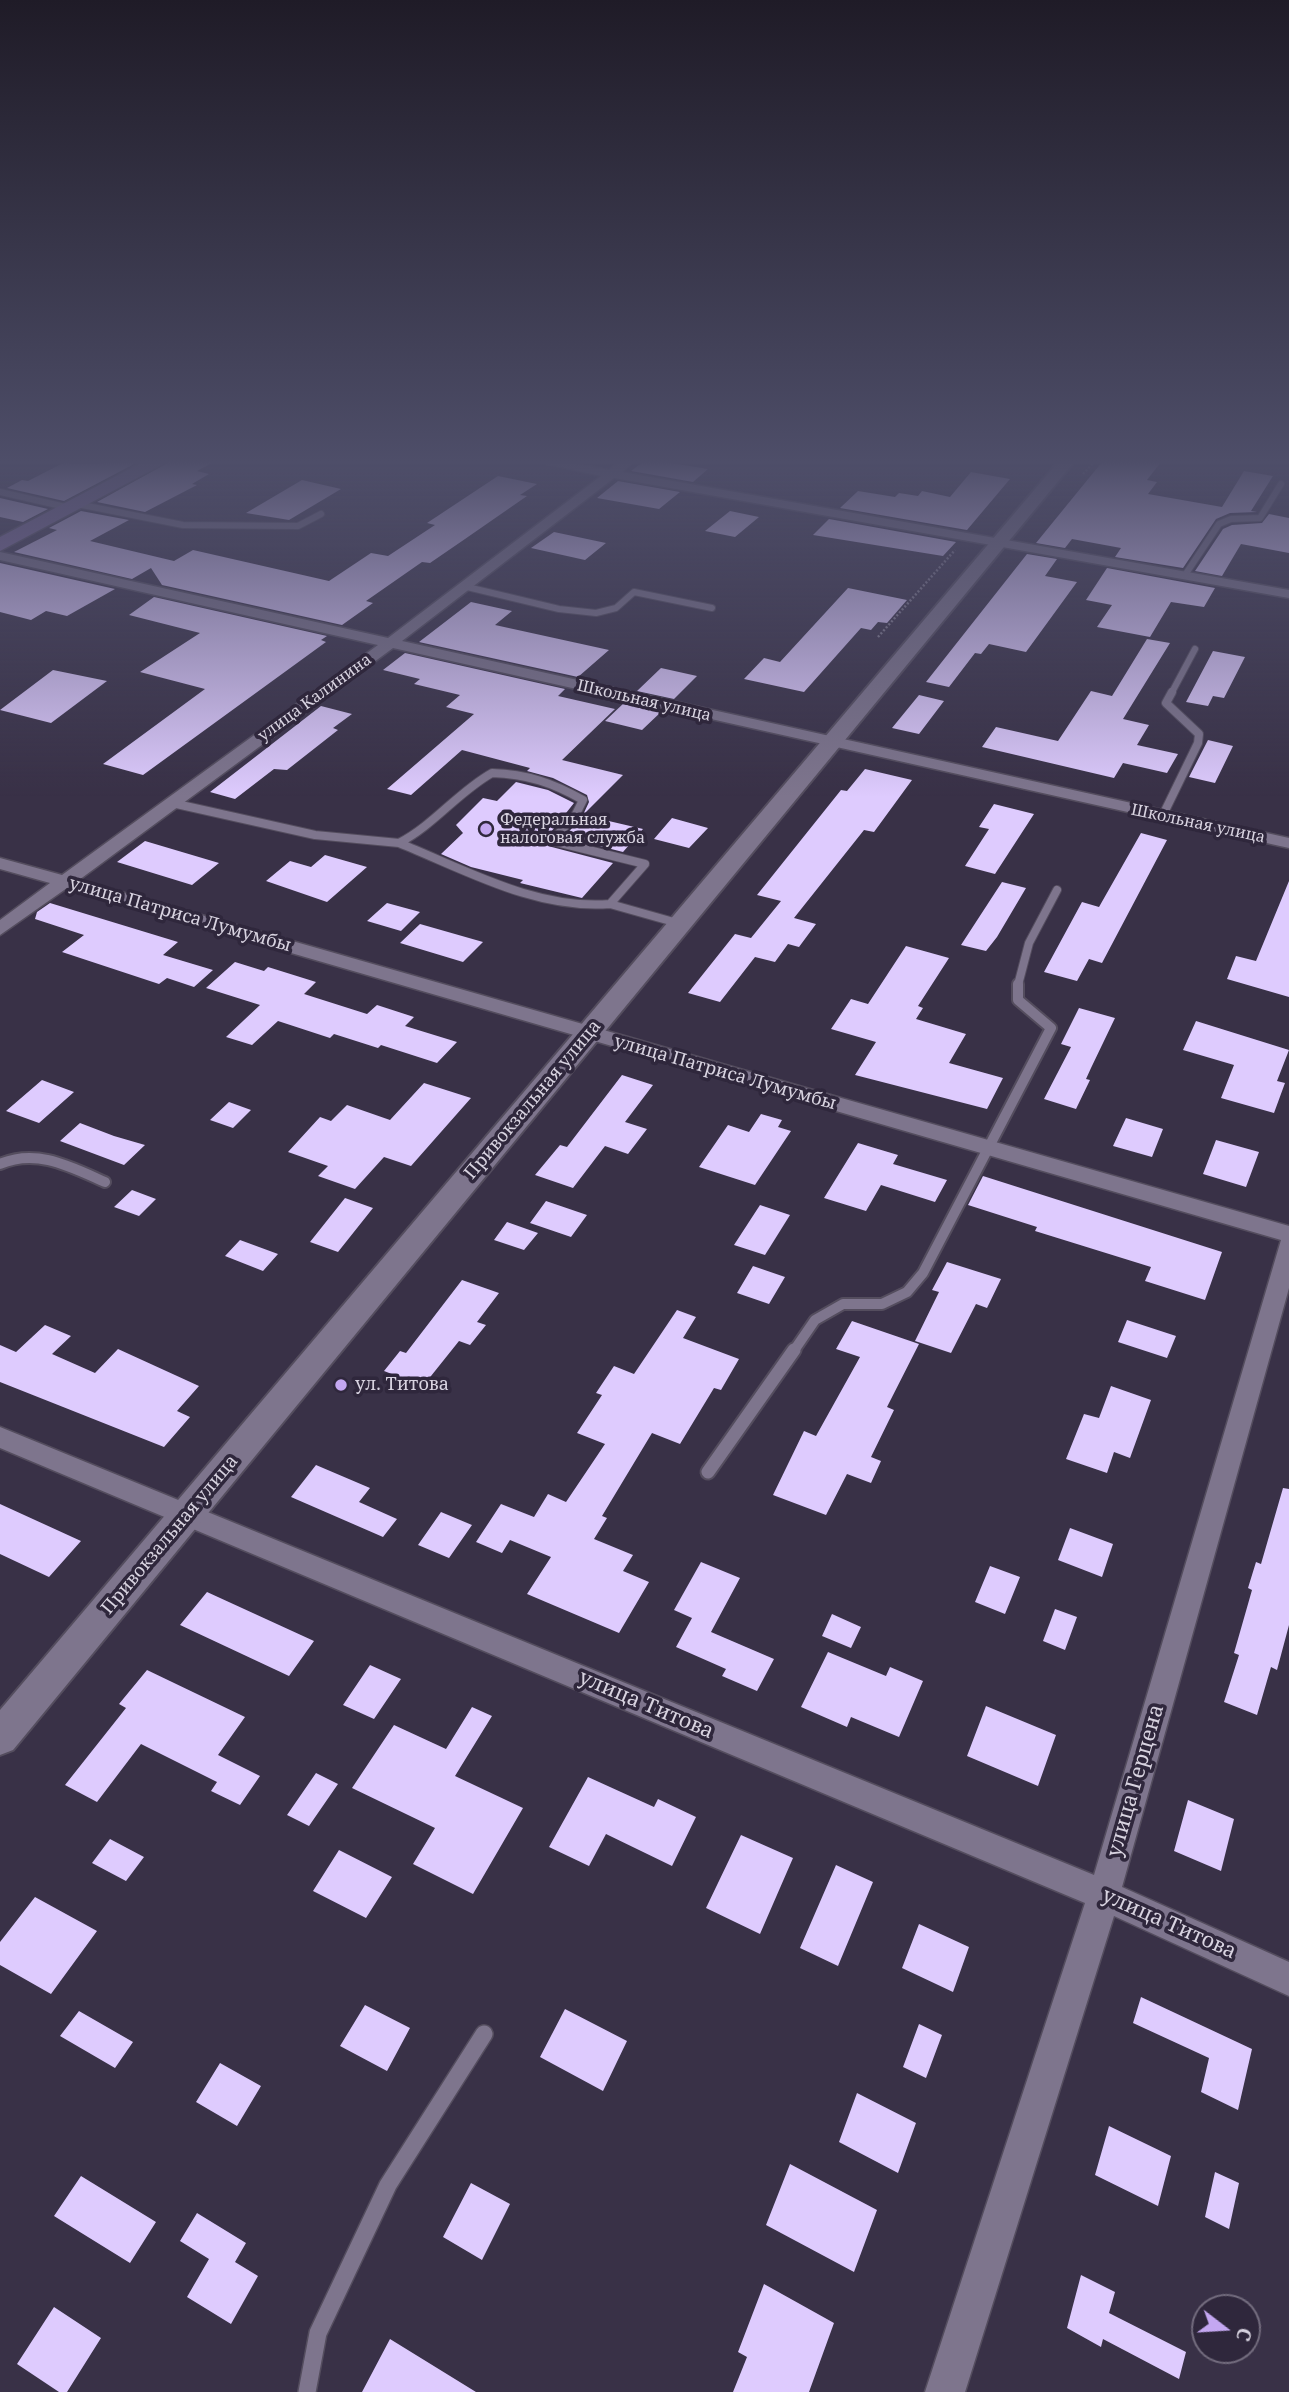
<!DOCTYPE html>
<meta charset="utf-8">
<style>
body{margin:0}
#map{position:relative;width:1289px;height:2392px;overflow:hidden;background:#393147;font-family:"Noto Serif",serif}
canvas{display:block}
.north{position:absolute;left:1191px;top:2294px;width:70px;height:70px;box-sizing:border-box;background:#2f273c;border:2px solid #736c7e;border-radius:50%;rotate:107deg;font-size:19px;font-weight:700;line-height:28px;text-align:center;color:#d8d3e0}
.north::after{content:'';display:block;margin:auto;width:24px;height:32px;background:#c4a7f1;clip-path:polygon(50% 0,100% 100%,50% 72%,0 100%)}
</style>
<div id="map">
<canvas width="1289" height="2392"></canvas>
<div class="north">С</div>
</div>
<script>
const c = document.querySelector('canvas').getContext('2d');
c.lineJoin = 'round';
function fillPath(path, color) {
  c.fillStyle = color;
  c.fill(path, 'evenodd');
}
function stroke(path, color, width, dash) {
  c.strokeStyle = color;
  c.lineWidth = width;
  c.lineCap = dash ? 'butt' : 'round';
  c.setLineDash(dash || []);
  c.stroke(path);
}
function label(font, color, halo, rows, align = 'center') {
  c.font = font + ' "Noto Serif",serif';
  c.lineWidth = 7;
  c.setLineDash([]);
  c.textBaseline = 'middle';
  c.strokeStyle = halo;
  c.fillStyle = color;
  for (const [text, x, y, turn = 0] of rows) {
    c.save();
    c.translate(x, y);
    c.rotate((+turn || 0) * Math.PI / 180);
    c.textAlign = isNaN(turn) ? turn : align;
    if (halo) c.strokeText(text, 0, 0);
    c.fillText(text, 0, 0);
    c.restore();
  }
}
const building = new Path2D(`
 M 65,462 L 74,464 L 138,462 L 64,501 L 7,488 L 22,480 L 28,481 Z
 M 169,462 L 214,462 L 197,471 L 209,474 L 192,484 L 197,485 L 145,512 L 97,502 Z
 M 643,462 L 665,462 L 708,469 L 693,482 L 631,471 Z
 M 1102,462 L 1161,462 L 1147,480 L 1157,482 L 1148,494 L 1222,507 L 1244,471 L 1273,476 L 1251,511 L 1257,512 L 1230,513 L 1216,519 L 1183,568 L 1115,557 L 1121,548 L 1072,539 L 1065,548 L 1036,543 Z
 M 971,472 L 1010,479 L 967,530 L 840,508 L 858,491 L 895,497 L 899,493 L 918,496 L 922,491 L 950,497 Z
 M 498,476 L 537,484 L 520,495 L 527,496 L 465,539 L 430,563 L 422,562 L 366,601 L 373,603 L 342,625 L 162,585 L 151,568 L 132,579 L 14,552 L 57,530 L 49,528 L 81,511 L 129,520 L 90,541 L 174,561 L 193,550 L 329,581 L 371,553 L 388,556 L 435,525 L 427,523 Z
 M 302,480 L 341,489 L 289,520 L 246,513 Z
 M 618,481 L 680,492 L 659,509 L 597,498 Z
 M 0,498 L 48,509 L 23,522 L 0,517 Z
 M 730,511 L 759,517 L 735,537 L 705,531 Z
 M 1269,514 L 1289,518 L 1289,553 L 1241,544 L 1222,576 L 1195,571 L 1223,529 L 1232,525 L 1262,523 Z
 M 829,519 L 956,542 L 943,556 L 813,535 Z
 M 554,532 L 606,543 L 585,560 L 531,548 Z
 M 1027,554 L 1057,559 L 1045,576 L 1077,582 L 1026,652 L 989,644 L 981,654 L 975,653 L 949,687 L 926,682 Z
 M 0,563 L 115,589 L 67,616 L 46,611 L 31,620 L 0,612 Z
 M 1107,568 L 1215,588 L 1204,607 L 1171,602 L 1150,637 L 1097,627 L 1112,605 L 1086,600 Z
 M 848,588 L 907,600 L 887,623 L 878,622 L 871,630 L 861,628 L 804,692 L 744,679 L 764,658 L 780,662 Z
 M 154,597 L 327,636 L 321,640 L 326,642 L 143,775 L 103,764 L 205,689 L 140,672 L 200,633 L 129,615 Z
 M 471,602 L 512,611 L 495,625 L 609,650 L 578,677 L 419,642 Z
 M 1147,639 L 1170,643 L 1123,719 L 1149,725 L 1137,745 L 1178,754 L 1167,773 L 1123,763 L 1114,778 L 982,747 L 996,727 L 1058,741 L 1091,691 L 1112,696 Z
 M 1213,651 L 1245,657 L 1224,698 L 1213,696 L 1208,706 L 1186,702 Z
 M 405,653 L 565,689 L 558,696 L 615,709 L 562,760 L 623,775 L 583,815 L 643,829 L 623,852 L 564,837 L 582,817 L 589,802 L 587,795 L 553,778 L 527,771 L 530,768 L 462,750 L 411,795 L 387,789 L 474,714 L 446,707 L 460,695 L 414,684 L 420,679 L 383,670 Z
 M 661,668 L 697,676 L 674,699 L 637,691 Z
 M 53,670 L 107,681 L 51,723 L 0,710 Z
 M 919,695 L 944,701 L 919,734 L 892,728 Z
 M 625,702 L 662,711 L 642,730 L 605,721 Z
 M 321,706 L 352,714 L 333,728 L 338,730 L 287,770 L 274,769 L 235,799 L 210,792 Z
 M 1208,740 L 1233,746 L 1215,783 L 1189,777 Z
 M 865,769 L 912,780 L 874,832 L 864,830 L 794,918 L 816,924 L 799,947 L 788,944 L 775,962 L 755,957 L 720,1002 L 688,993 L 735,934 L 751,938 L 781,901 L 757,895 L 841,790 L 847,791 Z
 M 516,782 L 548,790 L 574,803 L 547,837 L 548,846 L 613,863 L 582,898 L 520,883 L 523,880 L 471,867 L 441,854 L 463,833 L 456,825 L 483,798 L 497,801 Z
 M 994,804 L 1034,814 L 995,874 L 965,866 L 989,829 L 979,827 Z
 M 672,818 L 708,828 L 689,848 L 654,839 Z
 M 1141,833 L 1167,840 L 1102,963 L 1089,959 L 1077,981 L 1044,972 L 1082,902 L 1099,907 Z
 M 145,841 L 219,863 L 192,885 L 117,862 Z
 M 325,855 L 367,867 L 327,902 L 266,881 L 290,861 L 311,867 Z
 M 1289,881 L 1289,997 L 1227,979 L 1236,956 L 1256,961 Z
 M 1002,882 L 1026,888 L 997,937 L 986,951 L 961,945 Z
 M 50,903 L 178,942 L 163,955 L 213,970 L 194,987 L 167,978 L 159,984 L 62,952 L 84,935 L 35,919 L 37,912 Z
 M 387,903 L 420,912 L 401,931 L 367,921 Z
 M 420,924 L 483,942 L 463,962 L 400,943 Z
 M 906,946 L 949,958 L 918,1006 L 923,1008 L 916,1019 L 966,1034 L 949,1063 L 1003,1078 L 987,1109 L 855,1075 L 876,1042 L 831,1029 L 851,999 L 868,1004 Z
 M 235,962 L 264,971 L 268,967 L 316,982 L 304,994 L 367,1014 L 377,1005 L 414,1017 L 405,1026 L 457,1042 L 437,1063 L 381,1045 L 378,1048 L 334,1034 L 330,1038 L 278,1021 L 252,1045 L 226,1037 L 260,1005 L 206,988 Z
 M 1079,1008 L 1115,1018 L 1091,1068 L 1086,1079 L 1090,1080 L 1076,1109 L 1044,1099 L 1071,1047 L 1061,1044 Z
 M 1196,1021 L 1289,1050 L 1277,1081 L 1285,1083 L 1274,1113 L 1221,1098 L 1234,1065 L 1183,1050 Z
 M 622,1075 L 653,1085 L 625,1122 L 647,1129 L 628,1154 L 605,1146 L 573,1188 L 535,1175 L 560,1145 L 567,1147 Z
 M 42,1080 L 74,1092 L 39,1123 L 6,1111 Z
 M 424,1083 L 471,1098 L 411,1166 L 384,1157 L 355,1189 L 318,1176 L 328,1166 L 288,1152 L 320,1117 L 331,1121 L 347,1105 L 390,1120 Z
 M 229,1102 L 251,1110 L 233,1128 L 210,1120 Z
 M 761,1114 L 782,1120 L 778,1127 L 791,1131 L 755,1185 L 699,1167 L 728,1125 L 749,1132 Z
 M 1126,1118 L 1163,1129 L 1152,1157 L 1113,1146 Z
 M 80,1123 L 114,1136 L 145,1145 L 124,1165 L 60,1141 Z
 M 1216,1140 L 1259,1152 L 1246,1187 L 1203,1174 Z
 M 858,1143 L 898,1155 L 893,1164 L 947,1180 L 935,1202 L 881,1185 L 866,1211 L 824,1198 Z
 M 983,1176 L 1222,1252 L 1205,1300 L 1145,1281 L 1151,1267 L 1035,1231 L 1037,1227 L 968,1205 Z
 M 132,1190 L 156,1199 L 139,1216 L 114,1207 Z
 M 345,1198 L 373,1208 L 338,1252 L 310,1242 Z
 M 546,1201 L 587,1215 L 571,1237 L 530,1223 Z
 M 760,1205 L 790,1215 L 765,1255 L 734,1245 Z
 M 507,1222 L 538,1233 L 524,1250 L 494,1240 Z
 M 240,1240 L 278,1254 L 263,1271 L 225,1256 Z
 M 947,1262 L 1001,1279 L 987,1308 L 976,1304 L 951,1353 L 915,1341 L 939,1292 L 932,1290 Z
 M 753,1266 L 785,1277 L 769,1304 L 737,1293 Z
 M 462,1280 L 499,1293 L 477,1322 L 486,1325 L 470,1345 L 459,1341 L 423,1386 L 384,1371 L 400,1351 L 406,1353 Z
 M 677,1310 L 696,1317 L 683,1338 L 739,1359 L 721,1390 L 714,1388 L 680,1444 L 652,1433 L 602,1516 L 607,1518 L 594,1539 L 633,1555 L 623,1571 L 649,1582 L 619,1633 L 527,1594 L 551,1557 L 510,1540 L 502,1553 L 476,1542 L 501,1504 L 534,1517 L 548,1494 L 566,1502 L 605,1444 L 577,1433 L 602,1395 L 596,1393 L 614,1366 L 634,1374 Z
 M 1127,1320 L 1176,1336 L 1167,1358 L 1118,1342 Z
 M 852,1321 L 919,1344 L 887,1407 L 894,1410 L 871,1457 L 881,1461 L 871,1483 L 847,1474 L 826,1515 L 773,1495 L 804,1431 L 816,1436 L 860,1357 L 836,1349 Z
 M 45,1325 L 71,1336 L 52,1354 L 95,1373 L 118,1349 L 199,1386 L 177,1411 L 190,1417 L 164,1447 L 0,1382 L 0,1345 L 16,1352 Z
 M 1111,1386 L 1151,1400 L 1130,1458 L 1114,1452 L 1107,1473 L 1066,1459 L 1084,1414 L 1099,1418 Z
 M 316,1465 L 370,1488 L 359,1502 L 397,1519 L 383,1537 L 291,1497 Z
 M 1283,1488 L 1289,1489 L 1289,1625 L 1277,1670 L 1271,1667 L 1257,1715 L 1224,1702 L 1239,1655 L 1234,1653 L 1252,1590 L 1248,1588 L 1256,1562 L 1261,1564 Z
 M 0,1504 L 81,1541 L 49,1577 L 0,1554 Z
 M 441,1512 L 472,1525 L 449,1558 L 418,1545 Z
 M 1070,1528 L 1113,1544 L 1102,1577 L 1058,1560 Z
 M 701,1562 L 740,1578 L 711,1632 L 774,1659 L 757,1691 L 722,1676 L 726,1669 L 676,1647 L 692,1618 L 674,1610 Z
 M 990,1566 L 1020,1577 L 1005,1614 L 975,1602 Z
 M 207,1592 L 314,1641 L 289,1676 L 180,1625 Z
 M 1055,1609 L 1077,1617 L 1065,1650 L 1043,1641 Z
 M 832,1614 L 861,1627 L 851,1648 L 822,1636 Z
 M 828,1652 L 886,1676 L 890,1667 L 923,1681 L 899,1737 L 851,1717 L 847,1727 L 801,1707 Z
 M 370,1665 L 401,1679 L 374,1719 L 343,1705 Z
 M 147,1670 L 245,1717 L 218,1755 L 260,1776 L 240,1805 L 211,1791 L 217,1782 L 141,1744 L 97,1802 L 65,1785 L 126,1708 L 119,1704 Z
 M 986,1706 L 1056,1735 L 1038,1786 L 967,1756 Z
 M 472,1707 L 492,1716 L 455,1776 L 523,1808 L 473,1894 L 413,1864 L 435,1828 L 352,1788 L 394,1725 L 446,1749 Z
 M 316,1773 L 338,1784 L 309,1826 L 287,1815 Z
 M 588,1777 L 654,1807 L 658,1799 L 696,1817 L 672,1866 L 606,1834 L 589,1866 L 549,1847 Z
 M 1188,1800 L 1234,1819 L 1221,1871 L 1174,1851 Z
 M 741,1835 L 793,1858 L 760,1934 L 706,1908 Z
 M 110,1839 L 144,1857 L 126,1881 L 92,1863 Z
 M 339,1850 L 392,1877 L 366,1918 L 313,1891 Z
 M 836,1865 L 873,1882 L 838,1966 L 800,1948 Z
 M 35,1897 L 97,1931 L 51,1994 L 0,1965 L 0,1942 Z
 M 919,1924 L 969,1947 L 953,1992 L 902,1968 Z
 M 1141,1997 L 1252,2049 L 1238,2110 L 1201,2092 L 1209,2058 L 1133,2023 Z
 M 365,2005 L 410,2028 L 387,2071 L 340,2046 Z
 M 565,2009 L 627,2041 L 603,2091 L 540,2057 Z
 M 79,2011 L 133,2042 L 115,2068 L 60,2036 Z
 M 919,2024 L 942,2035 L 926,2078 L 903,2067 Z
 M 220,2063 L 261,2086 L 237,2126 L 196,2102 Z
 M 857,2093 L 916,2123 L 898,2173 L 839,2142 Z
 M 1109,2126 L 1171,2156 L 1158,2206 L 1095,2175 Z
 M 790,2164 L 877,2210 L 854,2272 L 766,2225 Z
 M 1215,2172 L 1239,2183 L 1229,2229 L 1205,2217 Z
 M 81,2176 L 156,2222 L 130,2263 L 54,2216 Z
 M 471,2183 L 510,2204 L 482,2260 L 443,2237 Z
 M 197,2213 L 246,2243 L 235,2262 L 258,2276 L 231,2324 L 187,2297 L 209,2259 L 180,2241 Z
 M 1081,2275 L 1115,2292 L 1109,2313 L 1186,2352 L 1179,2379 L 1103,2339 L 1101,2347 L 1067,2328 Z
 M 764,2284 L 834,2323 L 809,2392 L 733,2392 L 747,2357 L 738,2352 Z
 M 54,2307 L 101,2338 L 67,2392 L 59,2392 L 17,2364 Z
 M 390,2339 L 476,2392 L 362,2392 Z`);
const path = new Path2D(`
 M 1083,474 L 1094,462
 M 878,637 L 955,550`);
const serviceFar4 = new Path2D(`
 M 0,492 L 70,508
 M 77,504 L 183,525 L 298,526 L 321,514
 M 1185,575 L 1219,524 L 1231,519 L 1260,518 L 1281,484
 M 463,586 L 559,609 L 596,613 L 616,608 L 634,592 L 712,608
 M 1171,694 L 1195,649`);
const serviceFar3 = new Path2D(`
 M 492,773 C 527,774 553,783 583,800 L 576,814 L 552,841 L 645,864 L 610,904 C 536,910 466,870 399,843 C 434,825 458,792 492,773 Z
 M 172,803 L 315,835 L 399,843
 M 1162,817 L 1198,743 L 1199,734 L 1166,703 L 1172,692
 M 610,904 L 681,924
 M 1018,985 L 1029,943 L 1057,890`);
const serviceFar2 = new Path2D(`
 M 0,1164 C 37,1148 71,1167 105,1182
 M 793,1352 L 815,1320 L 843,1304 L 882,1304 L 907,1292 L 923,1273 L 1051,1028 L 1018,1000 L 1018,984`);
const serviceFar1 = new Path2D(`
 M 708,1472 L 794,1350`);
const service = new Path2D(`
 M 307,2392 L 318,2333 L 388,2185 L 484,2034`);
const minor = new Path2D(`
 M 539,462 L 564,462 L 609,470 L 620,462 L 633,462 L 622,472 L 1289,590 L 1289,598 L 614,478 L 402,641 L 1289,838 L 1289,848 L 393,648 L 79,880 L 1289,1226 L 1289,1288 L 1122,1887 L 1289,1962 L 1289,1996 L 1114,1916 L 965,2392 L 925,2392 L 1085,1903 L 0,1448 L 0,1427 L 1094,1875 L 1281,1240 L 67,888 L 0,935 L 0,920 L 50,883 L 0,869 L 0,858 L 62,875 L 378,645 L 0,560 L 0,552 L 388,638 L 601,476 Z`);
const tertiary = new Path2D(`
 M 1058,462 L 1074,462 L 13,1750 L 0,1755 L 0,1710 Z`);
const primary = new Path2D(`
 M 143,462 L 167,462 L 0,551 L 0,537 Z`);
const markers = [
 [486,829,7,"#c4a7f1"],
 [341,1385,7,"#c4a7f1"]
];
const farStreetnames = [
 ["улица Калинина",315,698,-36],
 ["Школьная улица",644,701,13],
 ["Школьная улица",1198,824,12]
];
const farPoinames = [
 ["Федеральная",500,820],
 ["налоговая служба",500,838]
];
const streetNames = [
 ["улица Патриса Лумумбы",180,915,16],
 ["улица Патриса Лумумбы",725,1073,16],
 ["Привокзальная улица",533,1100,-50],
 ["Привокзальная улица",170,1535,-50]
];
const poiNames = [
 ["ул. Титова",355,1385]
];
const nearStreetnames = [
 ["улица Титова",646,1705,23],
 ["улица Герцена",1136,1781,-74],
 ["улица Титова",1169,1924,24]
];
fillPath(building, '#decbfe');
stroke(serviceFar4, '#544d5e', 8);
stroke(serviceFar3, '#544d5e', 10);
stroke(serviceFar2, '#544d5e', 14);
stroke(serviceFar1, '#544d5e', 17);
stroke(service, '#544d5e', 20);
stroke(minor, '#544d5e', 3);
stroke(tertiary, '#544d5e', 4);
stroke(primary, '#544d5e', 3);
stroke(path, '#847e90', 2.5, [2, 2]);
stroke(serviceFar4, '#7e758d', 6);
stroke(serviceFar3, '#7e758d', 8);
stroke(serviceFar2, '#7e758d', 10);
stroke(serviceFar1, '#7e758d', 13);
stroke(service, '#7e758d', 17);
fillPath(minor, '#7e758d');
fillPath(tertiary, '#7e758d');
fillPath(primary, '#8870a9');
const sky = c.createLinearGradient(0, 0, 0, 797);
sky.addColorStop(0, '#1f1b27');
sky.addColorStop(0.58, '#4e4e69');
sky.addColorStop(1, '#4e4e6900');
c.fillStyle = sky;
c.fillRect(0, 0, 1289, 797);
for (const [x, y, r, color] of markers) {
  const dot = new Path2D();
  dot.arc(x, y, r, 0, 2 * Math.PI);
  c.fillStyle = color;
  c.fill(dot);
  stroke(dot, '#2f273c', 2.5);
}
label('16px', '#d8d3e0', '#2f273c', farStreetnames);
label('16px', '#d8d3e0', '#2f273c', farPoinames, 'left');
label('18px', '#d8d3e0', '#2f273c', streetNames);
label('18px', '#d8d3e0', '#2f273c', poiNames, 'left');
label('21px', '#d8d3e0', '#2f273c', nearStreetnames);
</script>
